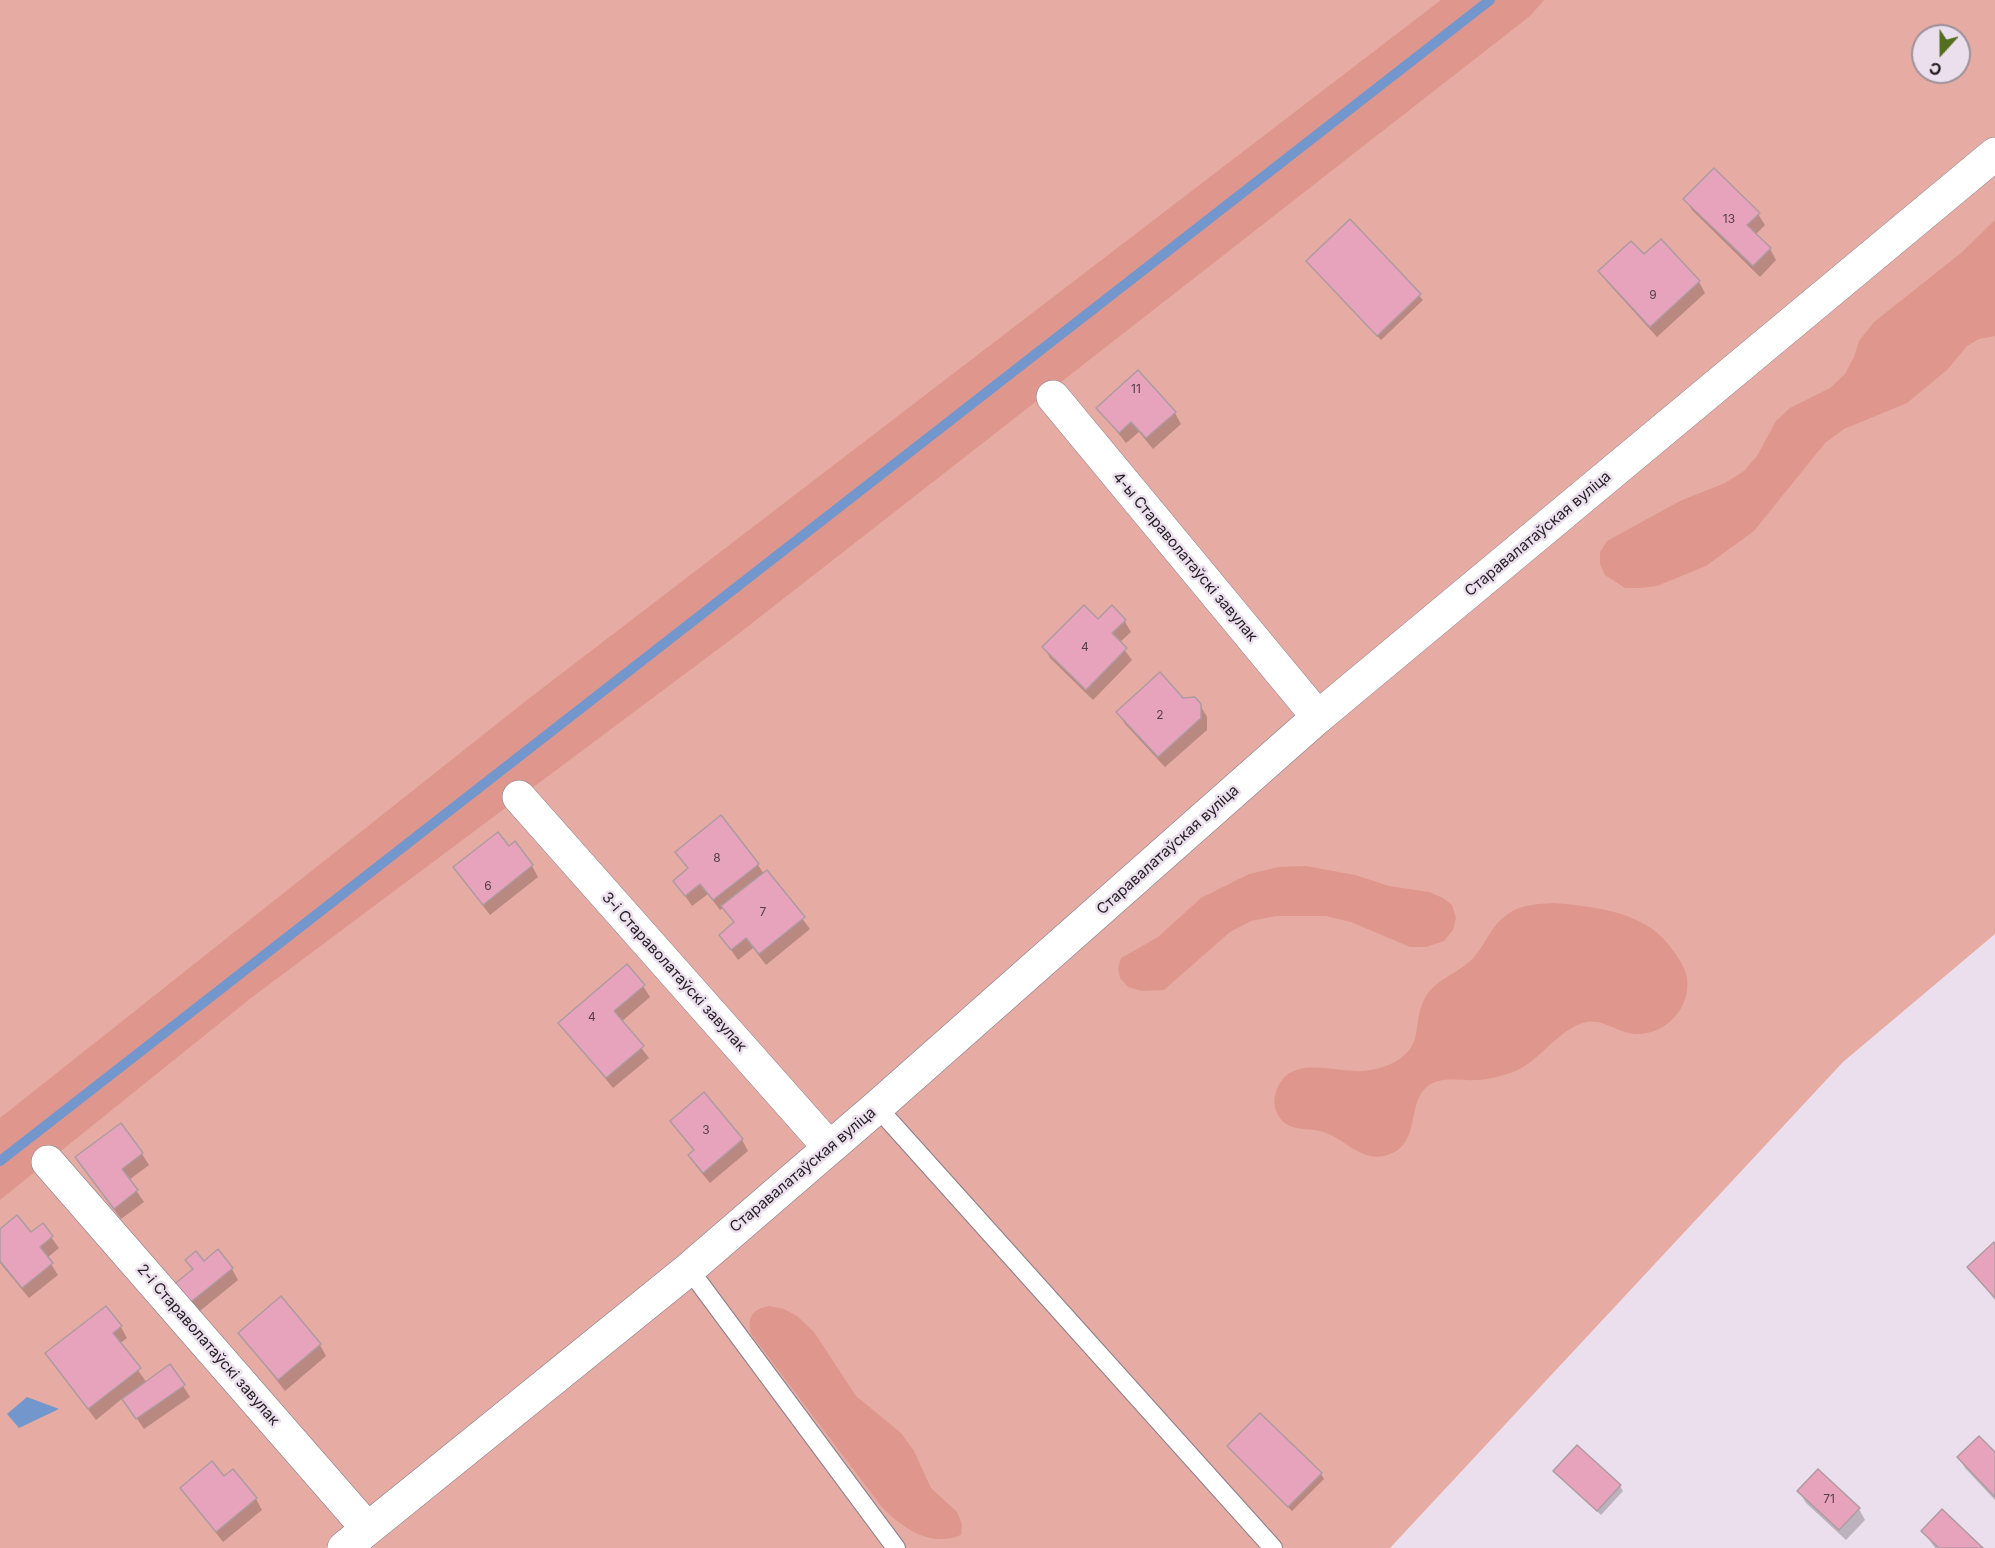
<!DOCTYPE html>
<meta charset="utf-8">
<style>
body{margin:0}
#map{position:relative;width:1995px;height:1548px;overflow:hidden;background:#ecdfed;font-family:Inter,sans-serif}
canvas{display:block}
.north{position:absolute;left:1911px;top:24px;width:60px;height:60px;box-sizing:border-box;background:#ecdfed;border:2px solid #9b919b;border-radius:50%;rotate:201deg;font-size:16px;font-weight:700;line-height:24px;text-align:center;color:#211c21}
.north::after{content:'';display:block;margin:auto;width:21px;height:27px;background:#546e20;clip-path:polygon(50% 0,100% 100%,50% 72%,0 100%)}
</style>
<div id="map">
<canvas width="1995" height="1548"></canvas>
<div class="north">С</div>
</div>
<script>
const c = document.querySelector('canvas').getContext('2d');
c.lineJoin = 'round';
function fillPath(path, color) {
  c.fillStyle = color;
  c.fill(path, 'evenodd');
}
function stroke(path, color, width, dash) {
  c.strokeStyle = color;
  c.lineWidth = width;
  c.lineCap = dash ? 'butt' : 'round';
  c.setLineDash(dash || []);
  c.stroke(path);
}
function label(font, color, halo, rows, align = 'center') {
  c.font = font + ' Inter,sans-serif';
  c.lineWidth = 5;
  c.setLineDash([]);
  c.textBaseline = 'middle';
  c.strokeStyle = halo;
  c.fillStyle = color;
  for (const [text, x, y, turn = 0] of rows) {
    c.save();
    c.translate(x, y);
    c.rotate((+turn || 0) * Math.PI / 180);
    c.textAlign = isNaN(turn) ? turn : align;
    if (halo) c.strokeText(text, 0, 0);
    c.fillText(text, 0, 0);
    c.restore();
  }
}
const green = new Path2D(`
 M 0,0 L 1995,0 L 1995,934 L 1843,1062 L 1390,1548 L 0,1548 ZM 1923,36 L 1959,36 L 1959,72 L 1923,72 Z`);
const forest = new Path2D(`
 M 1441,0 L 1544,0 L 1530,16 L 733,638 L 251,998 L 0,1200 L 0,1118 L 527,700 Z
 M 1995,220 L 1995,336 L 1979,339 L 1967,346 L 1947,370 L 1907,403 L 1844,429 L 1825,443 L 1754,531 L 1706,566 L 1657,586 L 1641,588 L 1625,588 L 1605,575 L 1600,564 L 1600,552 L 1607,541 L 1680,501 L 1725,483 L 1744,471 L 1757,456 L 1776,421 L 1790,408 L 1830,388 L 1845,374 L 1854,357 L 1859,341 L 1874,322 L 1961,253 Z
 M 1306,866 L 1355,875 L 1389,886 L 1429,892 L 1443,898 L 1452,905 L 1456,918 L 1453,930 L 1444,941 L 1426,947 L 1410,947 L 1351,922 L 1326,916 L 1276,916 L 1251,921 L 1230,932 L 1164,990 L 1142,991 L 1128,987 L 1120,978 L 1118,968 L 1121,958 L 1158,937 L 1201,898 L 1249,874 L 1279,867 Z
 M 1555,903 C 1595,907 1642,911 1669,945 C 1676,955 1685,965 1687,978 C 1691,1008 1666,1035 1635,1034 C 1616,1033 1604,1017 1583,1023 C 1556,1031 1540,1062 1513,1072 C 1501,1076 1488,1080 1476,1080 C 1460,1081 1441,1076 1428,1086 C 1405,1103 1423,1147 1384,1156 C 1358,1161 1343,1136 1320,1131 C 1306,1128 1289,1131 1280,1118 C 1274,1110 1273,1101 1276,1092 C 1289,1053 1333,1073 1362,1071 C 1375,1070 1387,1067 1398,1060 C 1423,1044 1413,1025 1423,1002 C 1432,979 1460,974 1475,956 C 1487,942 1491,925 1508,914 C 1521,904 1539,904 1555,903 Z
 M 769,1306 L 784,1309 L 797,1316 L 814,1332 L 856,1396 L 901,1433 L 914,1451 L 931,1488 L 957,1512 L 962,1524 L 961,1535 C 930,1548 902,1528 881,1506 L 751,1334 C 747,1318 752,1309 769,1306 Z`);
const water = new Path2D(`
 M 27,1397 L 59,1409 L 19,1428 L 7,1414 Z`);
const shadow = new Path2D(`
 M 1685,199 L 1758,214 L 1765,225 L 1755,235 L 1770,249 L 1776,260 L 1760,277 L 1692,210 Z
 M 1350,221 L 1423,300 L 1381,340 L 1308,262 Z
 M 1644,257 L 1699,282 L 1705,293 L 1657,337 L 1607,282 L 1600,271 Z
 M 1098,408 L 1175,413 L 1181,424 L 1153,449 L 1139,432 L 1126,443 Z
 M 1124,620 L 1131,632 L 1119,643 L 1132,660 L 1093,700 L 1050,658 L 1044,647 Z
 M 1183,699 L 1200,705 L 1207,717 L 1207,730 L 1165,767 L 1125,724 L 1118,712 Z
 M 509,848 L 532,866 L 538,877 L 490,915 L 462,878 Z
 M 677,852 L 758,865 L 764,874 L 767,872 L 810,929 L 766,965 L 753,948 L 738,960 L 721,935 L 735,924 L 724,907 L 720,910 L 708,894 L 692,906 L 675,881 L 689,870 Z
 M 643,986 L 650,997 L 621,1022 L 649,1058 L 613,1088 L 560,1023 Z
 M 672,1121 L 742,1140 L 748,1151 L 710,1183 L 696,1166 L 690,1155 L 694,1151 Z
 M 142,1154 L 149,1165 L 129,1180 L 144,1202 L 121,1219 L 84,1169 Z
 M 42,1225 L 59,1248 L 47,1258 L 58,1275 L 29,1298 L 0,1263 L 0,1231 L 31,1234 Z
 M 1995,1245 L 1995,1300 L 1969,1267 Z
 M 187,1261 L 232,1269 L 238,1280 L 195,1315 L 180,1297 L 193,1271 Z
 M 121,1327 L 127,1338 L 119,1344 L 147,1383 L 183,1386 L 190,1397 L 144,1429 L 123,1398 L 96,1420 L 47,1354 Z
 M 240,1333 L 320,1345 L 326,1356 L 285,1391 Z
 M 1229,1447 L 1321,1474 L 1324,1479 L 1292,1511 Z
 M 1995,1454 L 1995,1500 L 1965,1468 L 1959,1457 Z
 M 1555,1471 L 1620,1486 L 1623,1491 L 1601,1515 Z
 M 224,1478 L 256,1499 L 262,1510 L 223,1542 L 182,1488 Z
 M 1799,1491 L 1859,1509 L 1865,1520 L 1846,1540 L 1806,1503 Z
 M 1923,1531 L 1981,1548 L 1935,1548 Z`);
const stream = new Path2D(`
 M 0,1161 L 1490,0`);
const building = new Path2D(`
 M 1714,168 L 1760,213 L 1747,225 L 1771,248 L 1753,266 L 1683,199 Z
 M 1350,219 L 1421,294 L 1377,336 L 1306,261 Z
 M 1661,239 L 1700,281 L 1650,327 L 1598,271 L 1631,241 L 1644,254 Z
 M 1138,370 L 1176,412 L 1146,438 L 1131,422 L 1119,433 L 1096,408 Z
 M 1084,605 L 1098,619 L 1112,605 L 1126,620 L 1112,633 L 1127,648 L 1086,690 L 1042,647 Z
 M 1160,672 L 1183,698 L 1195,697 L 1201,704 L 1201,718 L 1158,757 L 1116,712 Z
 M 721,815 L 759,864 L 713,900 L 700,884 L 685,896 L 673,881 L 688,868 L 675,852 Z
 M 498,832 L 509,846 L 515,841 L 533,865 L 483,905 L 453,867 Z
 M 767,870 L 805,917 L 759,954 L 746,938 L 731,950 L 719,935 L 734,922 L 721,906 Z
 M 627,964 L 645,985 L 614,1011 L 644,1046 L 606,1078 L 558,1023 Z
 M 704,1092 L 743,1139 L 703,1173 L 688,1155 L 694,1150 L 670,1121 Z
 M 121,1123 L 143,1153 L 122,1169 L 138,1190 L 114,1209 L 75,1157 Z
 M 17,1215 L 31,1232 L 43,1223 L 53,1236 L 40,1247 L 53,1263 L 22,1288 L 0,1261 L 0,1229 Z
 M 1994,1242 L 1995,1243 L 1995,1298 L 1967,1267 Z
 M 218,1249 L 233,1268 L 187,1305 L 172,1286 L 193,1269 L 185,1260 L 196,1251 L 204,1261 Z
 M 281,1296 L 321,1344 L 278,1380 L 238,1333 Z
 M 106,1306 L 122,1326 L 113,1333 L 141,1368 L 88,1409 L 45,1353 Z
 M 170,1364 L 185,1385 L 136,1419 L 122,1399 Z
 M 1260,1413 L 1322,1473 L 1288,1507 L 1227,1446 Z
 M 1979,1436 L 1995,1452 L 1995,1497 L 1957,1457 Z
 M 1577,1445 L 1621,1485 L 1597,1511 L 1553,1471 Z
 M 212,1461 L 224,1476 L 233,1469 L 257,1498 L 216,1532 L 180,1488 Z
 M 1818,1469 L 1860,1508 L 1839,1530 L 1797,1491 Z
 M 1942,1509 L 1983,1548 L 1939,1548 L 1921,1531 Z`);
const service = new Path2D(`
 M 877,1107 L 1273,1548
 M 689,1269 L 896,1548`);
const minor = new Path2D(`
 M 1053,397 L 1318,717
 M 519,797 L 829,1147
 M 48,1162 L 367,1528`);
const tertiary = new Path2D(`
 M 344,1548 L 689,1269 L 877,1107 L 1318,717 L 1995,154`);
const numberNames = [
 ["13",1729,219],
 ["9",1653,295],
 ["11",1136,389],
 ["4",1085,647],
 ["2",1160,715],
 ["8",717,858],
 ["6",488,886],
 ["7",763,912],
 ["4",592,1017],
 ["3",706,1130],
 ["71",1829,1499]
];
const streetNames = [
 ["Старавалатаўская вуліца",1538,534,-40],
 ["4-ы Стараволатаўскі завулак",1185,557,50],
 ["Старавалатаўская вуліца",1168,850,-42],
 ["3-і Стараволатаўскі завулак",674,972,48],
 ["Старавалатаўская вуліца",803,1170,-40],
 ["2-і Стараволатаўскі завулак",208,1345,49]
];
fillPath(green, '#e6aba2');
fillPath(forest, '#df978d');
fillPath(water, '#7397cc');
fillPath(shadow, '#0003');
stroke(stream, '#7397cc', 10);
fillPath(building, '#e8a3bc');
stroke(building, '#ae9ba1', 1.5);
stroke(service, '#897d8a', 20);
stroke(minor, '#897d8a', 34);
stroke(tertiary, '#897d8a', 34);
stroke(service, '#fff', 18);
stroke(minor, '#fff', 33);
stroke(tertiary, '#fff', 33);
label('12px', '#533e48', null, numberNames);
label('15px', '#211c21', '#ecdfed', streetNames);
</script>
